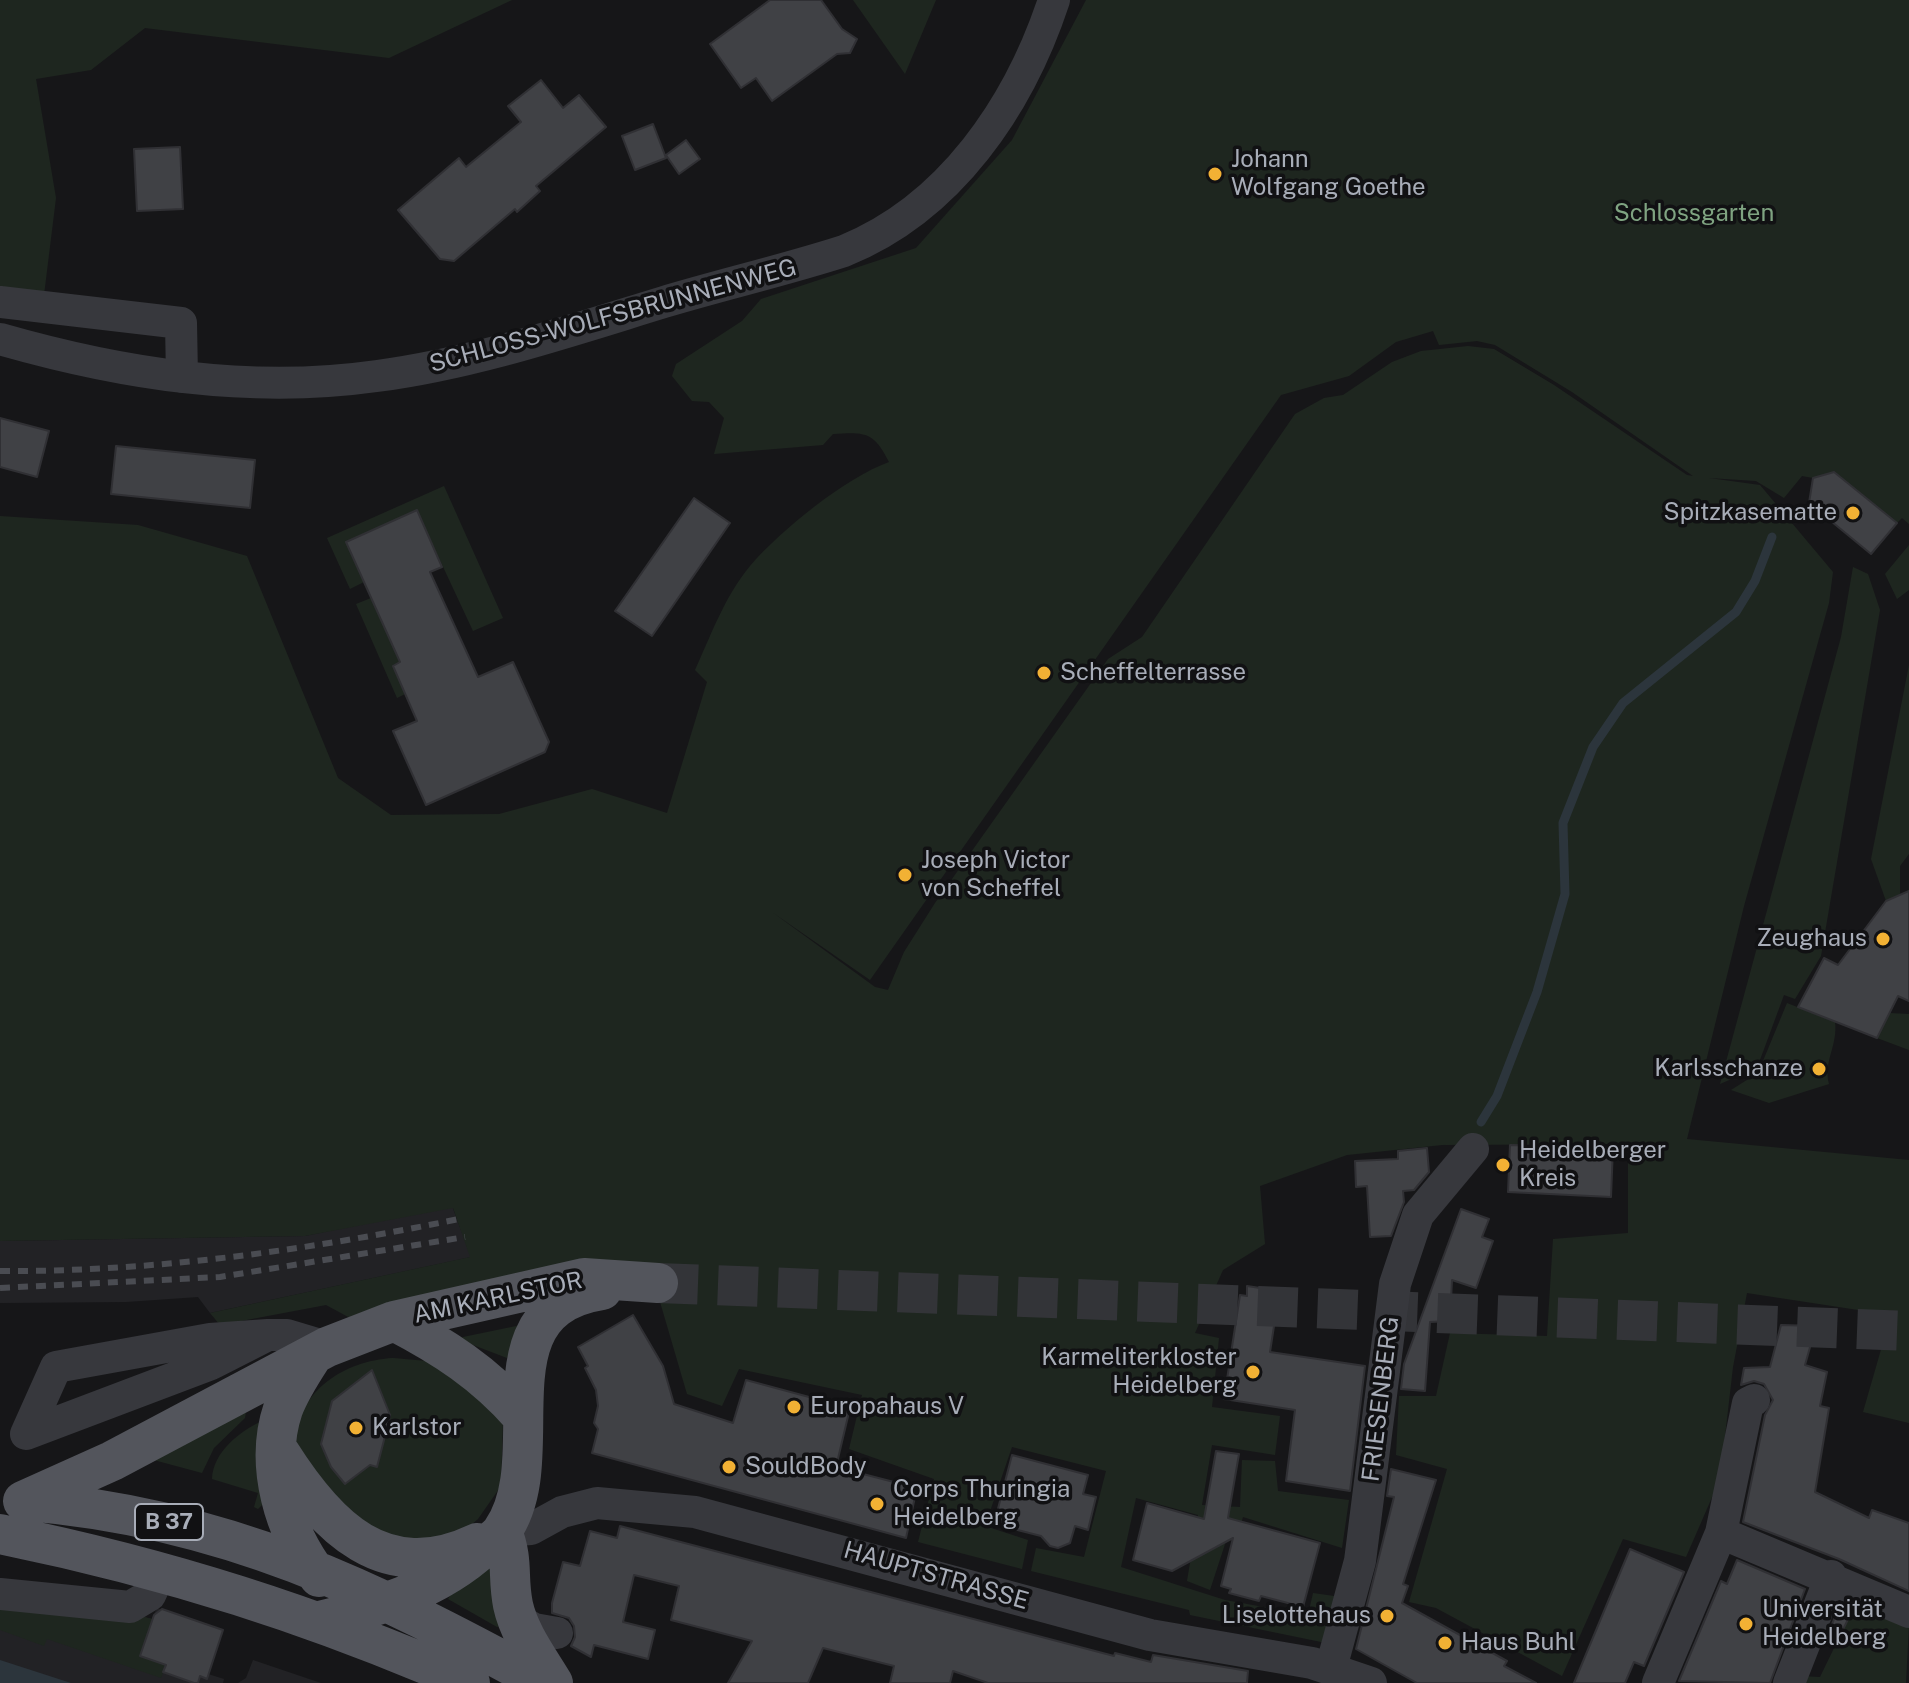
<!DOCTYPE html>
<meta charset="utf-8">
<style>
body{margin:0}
canvas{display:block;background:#161618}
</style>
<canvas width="1909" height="1683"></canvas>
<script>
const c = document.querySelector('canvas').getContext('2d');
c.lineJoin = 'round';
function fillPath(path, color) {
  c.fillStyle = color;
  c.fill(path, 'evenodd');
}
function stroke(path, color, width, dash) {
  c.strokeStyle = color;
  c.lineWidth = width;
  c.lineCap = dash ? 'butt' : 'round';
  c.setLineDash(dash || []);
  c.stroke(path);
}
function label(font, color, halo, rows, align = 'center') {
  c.font = font + ' "Public Sans",sans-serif';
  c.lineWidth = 7;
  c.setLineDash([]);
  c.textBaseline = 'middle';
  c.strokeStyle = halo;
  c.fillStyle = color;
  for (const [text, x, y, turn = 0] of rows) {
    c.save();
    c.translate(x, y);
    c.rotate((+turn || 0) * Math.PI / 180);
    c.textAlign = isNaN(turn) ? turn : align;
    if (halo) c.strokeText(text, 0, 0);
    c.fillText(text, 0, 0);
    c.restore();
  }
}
const built = new Path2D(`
 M 452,1206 L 471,1257 L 210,1313 L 198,1297 L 126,1302 L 0,1303 L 0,1241 L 305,1236 Z
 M 0,1602 L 127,1613 L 152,1619 L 157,1608 L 223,1630 L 208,1674 L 224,1679 L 223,1683 L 0,1683 Z
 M 253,1660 L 312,1680 L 321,1683 L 238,1683 L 246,1678 Z`);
const green = new Path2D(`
 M 0,0 L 512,0 L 389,58 L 145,28 L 91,70 L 36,79 L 56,198 L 44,295 L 0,286 Z
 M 853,0 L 936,0 L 905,74 Z
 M 1086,0 L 1909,0 L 1909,524 L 1902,518 L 1897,523 L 1834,472 L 1813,478 L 1802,476 L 1784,498 L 1756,481 L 1709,478 L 1760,485 L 1833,572 L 1829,603 L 1744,906 L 1687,1139 L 1909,1160 L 1909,1423 L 1863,1412 L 1891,1315 L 1747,1293 L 1733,1367 L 1720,1479 L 1686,1557 L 1623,1539 L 1562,1676 L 1436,1608 L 1409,1602 L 1447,1469 L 1396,1455 L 1399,1396 L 1436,1396 L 1450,1333 L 1547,1336 L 1553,1239 L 1628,1233 L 1628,1144 L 1442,1145 L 1347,1155 L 1260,1186 L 1265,1244 L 1223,1270 L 1195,1333 L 1219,1338 L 1212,1407 L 1280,1416 L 1275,1455 L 1212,1445 L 1202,1505 L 1240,1507 L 1242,1460 L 1275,1461 L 1278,1491 L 1349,1500 L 1342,1548 L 1243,1517 L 1237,1538 L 1227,1538 L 1210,1590 L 1187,1581 L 1198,1515 L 1136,1498 L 1121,1567 L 1225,1600 L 1308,1615 L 1313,1593 L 1341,1597 L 1326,1643 L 1190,1615 L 1189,1610 L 1031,1571 L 1036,1548 L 1084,1557 L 1106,1471 L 1012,1447 L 985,1526 L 1028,1540 L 1022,1569 L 918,1542 L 934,1479 L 849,1449 L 862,1395 L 739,1369 L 722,1406 L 687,1394 L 658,1295 L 352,1319 L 326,1305 L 220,1325 L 210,1313 L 470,1257 L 453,1208 L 305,1236 L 0,1241 L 0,516 L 138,525 L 247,556 L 338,778 L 391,815 L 499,814 L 592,789 L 667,813 L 707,682 L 695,670 C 711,635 725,596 750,566 C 781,530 845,478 889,462 C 874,432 866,432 833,434 L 823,445 L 714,454 L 724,418 L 709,402 L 692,401 L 672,376 L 676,364 L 742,321 L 761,299 L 916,248 L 1012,140 ZM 1433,331 L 1439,345 L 1477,341 L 1495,345 L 1572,392 L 1693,476 L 1687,475 L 1554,385 L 1494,349 L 1468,346 L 1421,351 L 1392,362 L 1343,395 L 1324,398 L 1295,414 L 1142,637 L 1108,659 L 935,903 L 904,952 L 888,990 L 875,987 L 772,912 L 870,980 L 1281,395 L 1349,376 L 1396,342 Z
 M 444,486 L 503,618 L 473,631 L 417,511 L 346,542 L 364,582 L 350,589 L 327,538 Z
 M 1909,545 L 1909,590 L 1897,599 L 1885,574 Z
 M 1853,567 L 1868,574 L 1880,610 L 1821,956 L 1795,999 L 1784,995 L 1757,1068 L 1720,1084 L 1841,637 Z
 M 371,598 L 400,662 L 393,666 L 405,694 L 397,698 L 356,604 Z
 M 1909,665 L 1909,854 L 1900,866 L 1900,895 L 1886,901 L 1871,859 Z
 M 1787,1003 L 1835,1022 C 1838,1045 1823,1062 1829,1084 L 1769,1103 L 1731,1090 L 1758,1073 Z
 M 1889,1013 L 1909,1014 L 1909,1050 L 1877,1038 Z
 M 521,1325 L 507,1358 L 460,1340 L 463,1337 Z
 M 393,1358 L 438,1362 L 503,1421 L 501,1486 L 478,1519 L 465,1530 L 435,1544 L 361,1532 L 294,1442 C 299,1391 343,1361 393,1358 Z
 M 247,1406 L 245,1418 L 214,1448 L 202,1473 L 150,1459 Z
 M 262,1421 L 263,1504 L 258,1509 L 254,1507 L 258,1493 L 212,1479 C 213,1452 240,1431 262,1421 Z
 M 494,1566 L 500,1626 L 497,1627 L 448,1599 L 453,1591 Z
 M 0,1602 L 127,1613 L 153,1619 L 166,1665 L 161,1678 L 47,1639 L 44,1646 L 0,1630 Z
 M 1867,1606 L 1909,1624 L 1906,1683 L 1796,1683 L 1799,1676 L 1820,1677 L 1853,1609 L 1864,1614 Z`);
const water = new Path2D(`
 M 0,1660 L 71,1683 L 0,1683 Z`);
const stream = new Path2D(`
 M 1481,1122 L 1497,1096 L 1537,992 L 1565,894 L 1563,823 L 1593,747 L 1623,703 L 1736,612 L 1755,581 L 1772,537`);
const building = new Path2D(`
 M 770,0 L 821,0 L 842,29 L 857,39 L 850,53 L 837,54 L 772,101 L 756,78 L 741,88 L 710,44 Z
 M 541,80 L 563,108 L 579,95 L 606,127 L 536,186 L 540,191 L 517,212 L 515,209 L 454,261 L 440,259 L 398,210 L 459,158 L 466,167 L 521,122 L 508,106 Z
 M 653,124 L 666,158 L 635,170 L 622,136 Z
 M 686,140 L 700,159 L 679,174 L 666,155 Z
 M 180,147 L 183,209 L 137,211 L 134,149 Z
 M 0,418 L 49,431 L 37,477 L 0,467 Z
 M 116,446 L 255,460 L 250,508 L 111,494 Z
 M 1834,472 L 1897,523 L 1871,554 L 1809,503 L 1813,478 Z
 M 694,498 L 730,523 L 652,636 L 615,611 Z
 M 417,510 L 442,567 L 430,572 L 478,677 L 513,662 L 549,742 L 545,752 L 426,805 L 393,731 L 417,721 L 393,666 L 400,662 L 346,542 Z
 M 1909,891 L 1909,1001 L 1898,996 L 1877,1038 L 1798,1007 L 1824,958 L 1838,965 L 1886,901 Z
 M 1510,1145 L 1613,1147 L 1611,1197 L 1508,1192 Z
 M 1427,1148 L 1429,1172 L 1414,1190 L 1403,1191 L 1404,1202 L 1391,1236 L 1370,1237 L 1367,1186 L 1356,1187 L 1355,1161 L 1398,1159 L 1398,1151 Z
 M 1461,1209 L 1489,1219 L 1482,1237 L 1493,1241 L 1476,1288 L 1452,1280 L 1450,1321 L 1430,1322 L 1425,1391 L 1401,1389 L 1404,1364 Z
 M 1247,1286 L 1273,1290 L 1271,1299 L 1278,1300 L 1270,1352 L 1365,1366 L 1350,1491 L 1286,1481 L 1295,1410 L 1224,1399 L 1240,1295 L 1247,1296 Z
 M 633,1315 L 663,1366 L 674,1404 L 733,1423 L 746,1380 L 850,1408 L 836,1467 L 917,1488 L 906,1538 L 592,1453 L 598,1429 L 594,1423 L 598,1406 L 596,1390 L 585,1368 L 588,1366 L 578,1347 Z
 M 1781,1325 L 1816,1326 L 1805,1365 L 1827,1372 L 1820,1406 L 1829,1408 L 1815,1492 L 1869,1518 L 1872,1510 L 1909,1523 L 1909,1591 L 1839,1559 L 1743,1522 L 1765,1415 L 1773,1400 L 1764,1384 L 1754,1381 L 1741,1385 L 1744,1368 L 1770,1367 Z
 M 372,1370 L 390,1415 L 389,1421 L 377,1467 L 370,1465 L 345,1484 L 331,1467 L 321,1444 L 332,1401 Z
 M 1216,1451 L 1239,1454 L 1228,1518 L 1320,1543 L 1303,1607 L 1261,1596 L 1259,1601 L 1229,1593 L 1231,1589 L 1221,1586 L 1233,1538 L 1172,1571 L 1133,1560 L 1147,1503 L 1204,1519 Z
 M 1012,1455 L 1088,1475 L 1083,1494 L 1096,1497 L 1088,1530 L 1075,1526 L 1070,1543 L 1058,1548 L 1050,1546 L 1041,1536 L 994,1524 Z
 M 1391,1469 L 1436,1480 L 1403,1584 L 1408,1586 L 1402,1603 L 1507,1661 L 1504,1666 L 1536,1683 L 1417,1683 L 1356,1649 L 1394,1497 L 1387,1496 Z
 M 620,1526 L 1114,1656 L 1115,1653 L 1151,1662 L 1153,1655 L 1248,1671 L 1247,1683 L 988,1683 L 953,1671 L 950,1683 L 890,1683 L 894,1666 L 823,1648 L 808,1683 L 728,1683 L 752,1641 L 671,1620 L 679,1586 L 634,1575 L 623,1622 L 655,1630 L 648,1659 L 594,1645 L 591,1657 L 571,1646 L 575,1637 L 574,1626 L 569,1618 L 552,1613 L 552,1603 L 563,1562 L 580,1566 L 590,1531 L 617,1538 Z
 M 1630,1549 L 1684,1572 L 1644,1666 L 1634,1662 L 1625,1683 L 1574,1683 Z
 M 1737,1560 L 1805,1589 L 1770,1683 L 1679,1681 L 1721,1581 L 1727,1584 Z
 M 1840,1604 L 1853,1609 L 1837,1642 L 1827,1637 Z
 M 162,1609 L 223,1630 L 207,1679 L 200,1676 L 198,1683 L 194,1683 L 163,1672 L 166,1665 L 140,1656 L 154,1615 Z`);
const majorTunnel = new Path2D(`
 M 658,1283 L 1909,1331`);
const minor = new Path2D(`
 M 0,302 L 181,323 L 182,377
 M 0,339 C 122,374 250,394 377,376 C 475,363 569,331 664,302 C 724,284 785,270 844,251 C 950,208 1019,106 1054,0
 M 268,1335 L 210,1339 L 56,1367 L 26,1434 L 211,1364 L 268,1335 L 287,1335 L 327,1347
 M 502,1531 L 531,1529 L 562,1512 L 597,1503 L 695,1512 L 1150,1635 L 1312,1663 L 1371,1683
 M 1721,1533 L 1909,1612
 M 0,1594 L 130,1607 L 150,1595 L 161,1571
 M 517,1619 L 534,1629 L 557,1633
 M 1331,1668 L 1360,1561 L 1395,1284 L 1418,1215 L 1473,1149
 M 1658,1683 L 1721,1533 L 1748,1403 L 1754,1400
 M 1789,1683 L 1831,1576`);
const major = new Path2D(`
 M 394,1321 C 444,1347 484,1373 521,1415
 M 313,1355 C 302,1372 290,1390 283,1409 C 264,1465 284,1532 319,1577
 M 280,1453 C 327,1527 384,1587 477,1543
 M 23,1501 L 112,1461 L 327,1347 L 394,1321 L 584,1278 L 658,1283
 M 28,1501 C 227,1518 371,1589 544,1683
 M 502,1531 C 514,1562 507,1575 513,1605 C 519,1633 538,1658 553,1683
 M 0,1534 C 167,1568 314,1615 470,1683
 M 320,1621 C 381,1606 437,1590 484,1547 C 490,1542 498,1537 502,1531 C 555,1456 474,1310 602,1290`);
const rail = new Path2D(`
 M 0,1271 C 154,1272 308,1250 459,1219
 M 0,1288 L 220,1277 L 465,1237`);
const markers = [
 [1215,174,8,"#f2b134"],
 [1853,513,8,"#f2b134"],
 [1044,673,8,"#f2b134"],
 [905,875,8,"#f2b134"],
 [1883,939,8,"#f2b134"],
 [1819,1069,8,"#f2b134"],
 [1503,1165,8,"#f2b134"],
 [1253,1372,8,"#f2b134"],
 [794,1407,8,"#f2b134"],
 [356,1428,8,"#f2b134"],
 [729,1467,8,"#f2b134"],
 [877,1504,8,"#f2b134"],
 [1387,1616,8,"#f2b134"],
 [1746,1624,8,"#f2b134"],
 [1445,1643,8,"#f2b134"]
];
const shields = [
 [169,1522,68]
];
const shieldNames = [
 ["B 37",169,1522]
];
const poiNames = [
 ["Johann",1231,160],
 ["Wolfgang Goethe",1231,188],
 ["Spitzkasematte",1837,513,"right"],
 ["Scheffelterrasse",1060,673],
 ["Joseph Victor",921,861],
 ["von Scheffel",921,889],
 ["Zeughaus",1867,939,"right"],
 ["Karlsschanze",1803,1069,"right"],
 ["Heidelberger",1519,1151],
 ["Kreis",1519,1179],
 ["Karmeliterkloster",1237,1358,"right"],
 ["Heidelberg",1237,1386,"right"],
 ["Europahaus V",810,1407],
 ["Karlstor",372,1428],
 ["SouldBody",745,1467],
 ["Corps Thuringia",893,1490],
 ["Heidelberg",893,1518],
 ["Universität",1762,1610],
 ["Heidelberg",1762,1638],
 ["Liselottehaus",1371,1616,"right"],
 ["Haus Buhl",1461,1643]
];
const parkNames = [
 ["Schlossgarten",1694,214]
];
const streetNames = [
 ["SCHLOSS-WOLFSBRUNNENWEG",613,316,-15],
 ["AM KARLSTOR",498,1298,-12],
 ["FRIESENBERG",1381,1399,-83],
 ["HAUPTSTRASSE",936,1576,16]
];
fillPath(built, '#222225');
fillPath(green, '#1e261f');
fillPath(water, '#2c353c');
stroke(stream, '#2c353c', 9);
fillPath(building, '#404145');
stroke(building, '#303034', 2);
stroke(majorTunnel, '#333438', 40, [40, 20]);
stroke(minor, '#37383d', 32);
stroke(major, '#53555c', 40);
stroke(rail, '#4a4c52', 6, [10, 8]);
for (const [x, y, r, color] of markers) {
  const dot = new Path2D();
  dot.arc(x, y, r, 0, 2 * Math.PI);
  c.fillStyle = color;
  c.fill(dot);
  stroke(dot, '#111113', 3);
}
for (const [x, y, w] of shields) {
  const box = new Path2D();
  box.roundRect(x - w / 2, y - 18, w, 36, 6);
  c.fillStyle = '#111113';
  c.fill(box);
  stroke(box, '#a8adb8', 2);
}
label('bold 22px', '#a8adb8', null, shieldNames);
label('24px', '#a8adb8', '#111113', poiNames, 'left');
label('24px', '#7fa381', '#111113', parkNames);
label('24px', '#a8adb8', '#111113', streetNames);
</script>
